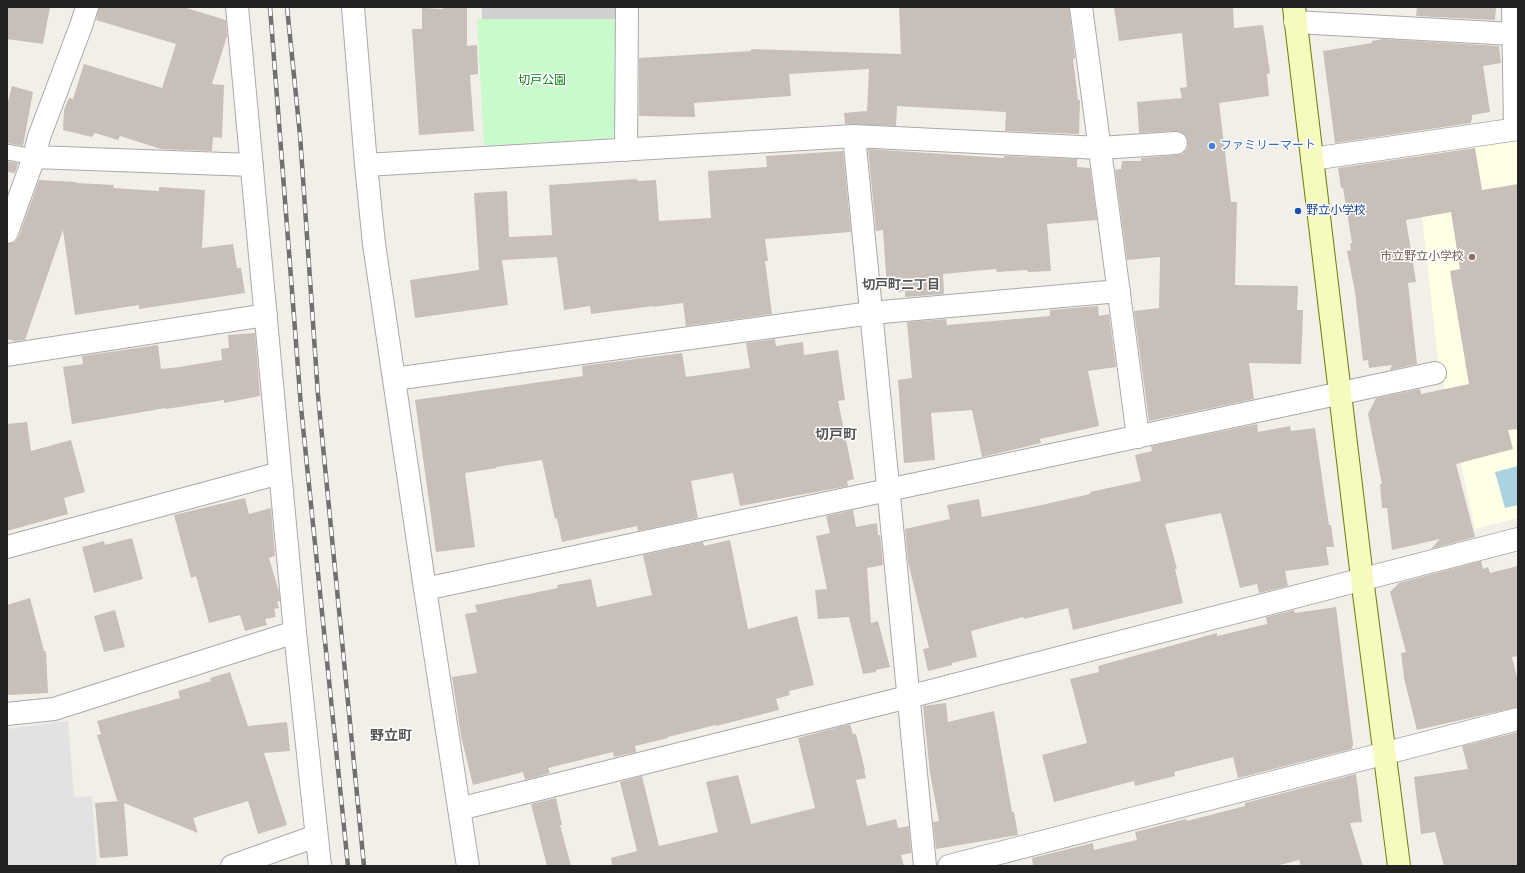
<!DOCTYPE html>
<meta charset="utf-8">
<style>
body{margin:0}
#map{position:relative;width:1525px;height:873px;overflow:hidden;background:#f2efe9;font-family:"Source Sans 3",sans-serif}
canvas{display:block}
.frame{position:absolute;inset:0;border:8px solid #222;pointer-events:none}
</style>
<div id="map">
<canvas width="1525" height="873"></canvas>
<div class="frame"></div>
</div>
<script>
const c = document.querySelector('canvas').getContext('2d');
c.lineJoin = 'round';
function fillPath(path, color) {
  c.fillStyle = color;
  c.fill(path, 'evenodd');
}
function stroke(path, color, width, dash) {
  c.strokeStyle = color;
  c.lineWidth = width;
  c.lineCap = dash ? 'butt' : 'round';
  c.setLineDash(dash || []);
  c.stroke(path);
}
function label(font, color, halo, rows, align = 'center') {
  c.font = font + ' "Source Sans 3","Noto Sans JP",sans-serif';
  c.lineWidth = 3;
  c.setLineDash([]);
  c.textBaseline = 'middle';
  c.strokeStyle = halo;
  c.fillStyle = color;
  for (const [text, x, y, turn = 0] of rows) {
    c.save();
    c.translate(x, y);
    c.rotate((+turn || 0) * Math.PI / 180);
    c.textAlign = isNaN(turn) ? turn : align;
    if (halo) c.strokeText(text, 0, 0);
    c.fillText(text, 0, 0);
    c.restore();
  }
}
const education = new Path2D(`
 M 1518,139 L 1518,518 L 1475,529 L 1438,359 L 1415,155 Z`);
const religious = new Path2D(`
 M 482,7 L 616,7 L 616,19 L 482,19 Z`);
const park = new Path2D(`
 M 477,19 L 616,19 L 617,132 L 613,138 L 484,146 Z`);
const parking = new Path2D(`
 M 68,721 L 74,797 L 92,796 L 97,866 L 7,866 L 7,729 Z`);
const water = new Path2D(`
 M 1518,466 L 1518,505 L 1505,508 L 1495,472 Z`);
const building = new Path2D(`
 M 7,7 L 50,7 L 43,44 L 7,39 Z
 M 99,7 L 183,7 L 226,20 L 227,36 L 212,84 L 224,85 L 222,138 L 213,137 L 212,151 L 161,149 L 120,136 L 118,140 L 95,133 L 92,137 L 63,130 L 64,110 L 69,98 L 73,99 L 84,64 L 162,88 L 176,44 L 96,20 Z
 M 443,7 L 467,7 L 467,46 L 477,45 L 478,74 L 470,75 L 474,131 L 419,135 L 412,29 L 422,29 L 422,8 L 443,9 Z
 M 899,7 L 1069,7 L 1075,58 L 1073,59 L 1078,100 L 1080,100 L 1079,134 L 1005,131 L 1006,112 L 897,106 L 896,126 L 845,124 L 844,113 L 867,111 L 869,69 L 789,74 L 791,96 L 694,103 L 695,117 L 639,116 L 639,58 L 751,51 L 751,49 L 901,54 Z
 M 1114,7 L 1233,7 L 1234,28 L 1263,25 L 1270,73 L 1267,74 L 1269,96 L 1219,103 L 1231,202 L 1237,202 L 1235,285 L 1298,286 L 1297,310 L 1303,310 L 1302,340 L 1301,364 L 1249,363 L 1254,399 L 1149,421 L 1134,311 L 1159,308 L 1160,257 L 1127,260 L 1115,170 L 1121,169 L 1122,161 L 1141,161 L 1141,158 L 1177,155 L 1183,154 L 1187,149 L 1188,142 L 1186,136 L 1181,132 L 1175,131 L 1139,133 L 1137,102 L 1182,98 L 1180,88 L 1187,87 L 1182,33 L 1119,41 Z
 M 1417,7 L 1496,7 L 1495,20 L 1416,16 Z
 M 1383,39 L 1499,46 L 1501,63 L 1483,66 L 1490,112 L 1472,115 L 1472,120 L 1471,121 L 1471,123 L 1335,143 L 1323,51 L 1372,43 L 1372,41 Z
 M 12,86 L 33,92 L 23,146 L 7,143 L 7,105 Z
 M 1475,148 L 1482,190 L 1518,184 L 1518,429 L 1508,430 L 1513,449 L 1456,464 L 1475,537 L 1431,549 L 1440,539 L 1392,550 L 1387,508 L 1382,508 L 1380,484 L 1382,484 L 1368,414 L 1376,398 L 1420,389 L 1421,394 L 1469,384 L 1450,271 L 1460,269 L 1451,212 L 1406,220 L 1416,282 L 1408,283 L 1417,364 L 1390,370 L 1392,365 L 1369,368 L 1368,360 L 1363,361 L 1355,292 L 1347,251 L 1351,250 L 1350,243 L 1352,243 L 1343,188 L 1341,188 L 1338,168 Z
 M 868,149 L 1004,158 L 1004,156 L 1077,159 L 1077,167 L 1090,168 L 1097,220 L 1047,224 L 1051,271 L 1028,272 L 1027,270 L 997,272 L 996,269 L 943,274 L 944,294 L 905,297 L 905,291 L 898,292 L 897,287 L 887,288 L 883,230 L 876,231 Z
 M 843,151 L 851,232 L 765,239 L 768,261 L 765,261 L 772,314 L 686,326 L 683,303 L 653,307 L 653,306 L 591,314 L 590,306 L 564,310 L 557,257 L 502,260 L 508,305 L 415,318 L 410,280 L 479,270 L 474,193 L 507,191 L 509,237 L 552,235 L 549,185 L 637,179 L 637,181 L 656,180 L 659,221 L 711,218 L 708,171 L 767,167 L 766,156 Z
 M 7,161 L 18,163 L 15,173 L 7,172 Z
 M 39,180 L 77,182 L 76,183 L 114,185 L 113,188 L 159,191 L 159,187 L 205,190 L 202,248 L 233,244 L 237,268 L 241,268 L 245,293 L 139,309 L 139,305 L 75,315 L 63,230 L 25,340 L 14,341 L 7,339 L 7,244 L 15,242 L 19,236 Z
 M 1098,306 L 1099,316 L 1109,314 L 1116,367 L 1088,371 L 1099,426 L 1040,439 L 1041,443 L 982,457 L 972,410 L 931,413 L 935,460 L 904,463 L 898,380 L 912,378 L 907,322 L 946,319 L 947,325 L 1028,318 L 1050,316 L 1050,310 Z
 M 255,333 L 260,396 L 224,403 L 224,400 L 166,409 L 166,408 L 72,424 L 63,367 L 83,364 L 82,356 L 158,345 L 161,369 L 179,367 L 222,360 L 221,349 L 229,348 L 228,335 Z
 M 775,339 L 776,346 L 803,342 L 804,355 L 838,350 L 845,400 L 838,401 L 854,479 L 847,481 L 848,486 L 740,506 L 733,473 L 691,481 L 698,518 L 638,531 L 637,526 L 562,542 L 557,518 L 555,519 L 542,460 L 496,467 L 497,468 L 465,473 L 475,547 L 436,552 L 415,400 L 583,376 L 582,366 L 682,353 L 686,377 L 750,368 L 746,343 Z
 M 27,422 L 31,451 L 71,440 L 85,492 L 64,498 L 68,514 L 7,531 L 7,424 Z
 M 1257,424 L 1258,432 L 1290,426 L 1291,431 L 1315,428 L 1324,492 L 1329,525 L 1331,525 L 1334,547 L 1326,547 L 1329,565 L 1285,571 L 1288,586 L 1259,593 L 1257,584 L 1240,588 L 1221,513 L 1165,524 L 1177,569 L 1175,569 L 1183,603 L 1073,630 L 1068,608 L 1024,619 L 1023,617 L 971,631 L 977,657 L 952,663 L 952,665 L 928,671 L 923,649 L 929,648 L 908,562 L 905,529 L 950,519 L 947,505 L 979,499 L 982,517 L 1042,505 L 1090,494 L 1090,492 L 1141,481 L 1135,455 L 1152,451 L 1151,446 Z
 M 245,498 L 249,514 L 271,508 L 275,556 L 269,558 L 279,592 L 280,601 L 277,602 L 279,608 L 274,609 L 276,617 L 265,619 L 267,625 L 245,631 L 240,615 L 209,623 L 196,576 L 191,578 L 174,515 Z
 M 853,510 L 856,527 L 877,523 L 878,535 L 880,535 L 883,565 L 867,568 L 871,623 L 878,621 L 890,667 L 876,670 L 876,672 L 863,674 L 849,617 L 818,619 L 815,590 L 827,589 L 816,536 L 830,533 L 826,516 Z
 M 132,538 L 143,579 L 94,593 L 82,547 L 104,541 L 105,545 Z
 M 730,540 L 748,629 L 797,616 L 814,685 L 789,691 L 790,695 L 776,699 L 779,710 L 716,726 L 715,725 L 668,737 L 668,738 L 635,746 L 636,752 L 614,757 L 613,752 L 548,768 L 550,773 L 525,780 L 523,772 L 473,785 L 461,736 L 452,677 L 477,673 L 465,614 L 477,612 L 475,605 L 558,588 L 557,585 L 591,579 L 597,607 L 652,595 L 643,555 L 703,542 L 704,546 Z
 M 1481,561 L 1483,569 L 1488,567 L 1490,573 L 1518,566 L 1518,656 L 1512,657 L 1518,681 L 1518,707 L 1417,730 L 1404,678 L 1401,653 L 1406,652 L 1390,592 L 1399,583 Z
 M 30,598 L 44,651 L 46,651 L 48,693 L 7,695 L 7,605 Z
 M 1336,607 L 1353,744 L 1352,749 L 1238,778 L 1233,757 L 1174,772 L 1175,776 L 1135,786 L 1134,781 L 1054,802 L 1042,755 L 1087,743 L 1070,679 L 1099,672 L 1098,666 L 1217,633 L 1217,636 L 1267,624 L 1266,617 L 1294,610 L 1295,613 Z
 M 115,610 L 125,647 L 104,652 L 94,616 Z
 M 230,672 L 248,726 L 287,722 L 290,751 L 264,753 L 287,825 L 258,834 L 248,801 L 193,818 L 198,833 L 124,803 L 128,856 L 100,858 L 95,803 L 119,801 L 117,800 L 97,735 L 101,734 L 97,721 L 180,698 L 178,691 L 211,681 L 210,678 Z
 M 946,703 L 948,722 L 994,711 L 1012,812 L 1014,812 L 1018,835 L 936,849 L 933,822 L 939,821 L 930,773 L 923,706 Z
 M 850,724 L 853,734 L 856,734 L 865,770 L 864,771 L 866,778 L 856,780 L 867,826 L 896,819 L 898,828 L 909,826 L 911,853 L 901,855 L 904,866 L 612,866 L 611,858 L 637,851 L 620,782 L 642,776 L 659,846 L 718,832 L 706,782 L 738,775 L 751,824 L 815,808 L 798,738 Z
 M 1518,732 L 1518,866 L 1444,866 L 1435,832 L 1421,834 L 1414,777 L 1468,769 L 1462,746 Z
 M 1356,774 L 1362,822 L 1350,823 L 1363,866 L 1301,866 L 1299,860 L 1276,866 L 1033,866 L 1032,858 L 1093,843 L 1094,850 L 1137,840 L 1135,832 L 1186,819 L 1187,821 L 1245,806 L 1245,803 Z
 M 556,798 L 562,825 L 560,825 L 571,866 L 547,866 L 531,804 Z`);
const lane = new Path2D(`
 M 7,152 L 34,157`);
const street = new Path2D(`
 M 237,7 L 295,632 L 320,866
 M 353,7 L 366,165 L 374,244 L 425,589 L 468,866
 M 1081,7 L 1138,437
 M 1513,7 L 1515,129
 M 1295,22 L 1513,34
 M 854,136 L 925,866
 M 626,150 L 627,7
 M 34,157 L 252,165
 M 1312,159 L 1518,129
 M 366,165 L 854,136 L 1100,148 L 1176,143
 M 7,232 L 34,157 L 39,137 L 81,26 L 87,7
 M 7,355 L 266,315
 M 394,379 L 871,313 L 1119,291
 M 7,547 L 280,473
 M 425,589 L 1435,373
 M 7,714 L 54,709 L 295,632
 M 459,809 L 908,697 L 1518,539
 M 232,866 L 316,836
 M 949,866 L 1518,719`);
const secondary = new Path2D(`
 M 1294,7 L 1362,578 L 1399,866`);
const rail = new Path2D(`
 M 270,7 L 301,407 L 348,866
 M 287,7 L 300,135 L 318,395 L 364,866`);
const markers = [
 [1212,146,4,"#3f7fe0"],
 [1298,211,4,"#1a4fb4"],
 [1472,257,4,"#8d6e63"]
];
const parkNames = [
 ["切戸公園",542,81]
];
const shopNames = [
 ["ファミリーマート",1220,146]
];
const transitNames = [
 ["野立小学校",1306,211]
];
const educationNames = [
 ["市立野立小学校",1464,257]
];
const neighbourhoodNames = [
 ["切戸町二丁目",901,286]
];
const quarterNames = [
 ["切戸町",836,436],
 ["野立町",391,737]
];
fillPath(education, '#ffffe5');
fillPath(religious, '#d0d0d0');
fillPath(park, '#c8facc');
fillPath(parking, '#e2e2e2');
fillPath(water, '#aad3df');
fillPath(building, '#c7bfb8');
stroke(lane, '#a9a9a9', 17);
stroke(street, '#a9a9a9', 24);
stroke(secondary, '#707d05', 24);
stroke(lane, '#fff', 15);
stroke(street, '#fff', 22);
stroke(secondary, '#f7fabf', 22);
stroke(rail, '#707070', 4.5);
stroke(rail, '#fff', 3, [9]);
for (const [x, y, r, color] of markers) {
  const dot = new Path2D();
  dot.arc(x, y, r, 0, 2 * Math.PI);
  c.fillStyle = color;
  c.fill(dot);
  stroke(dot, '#fff', 1.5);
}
label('12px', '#0c8416', '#fff', parkNames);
label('12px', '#366cbe', '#fff', shopNames, 'left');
label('12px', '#164399', '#fff', transitNames, 'left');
label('12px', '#785e54', '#fff', educationNames, 'right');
label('bold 13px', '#555', '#fff', neighbourhoodNames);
label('bold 14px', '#555', '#fff', quarterNames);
</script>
